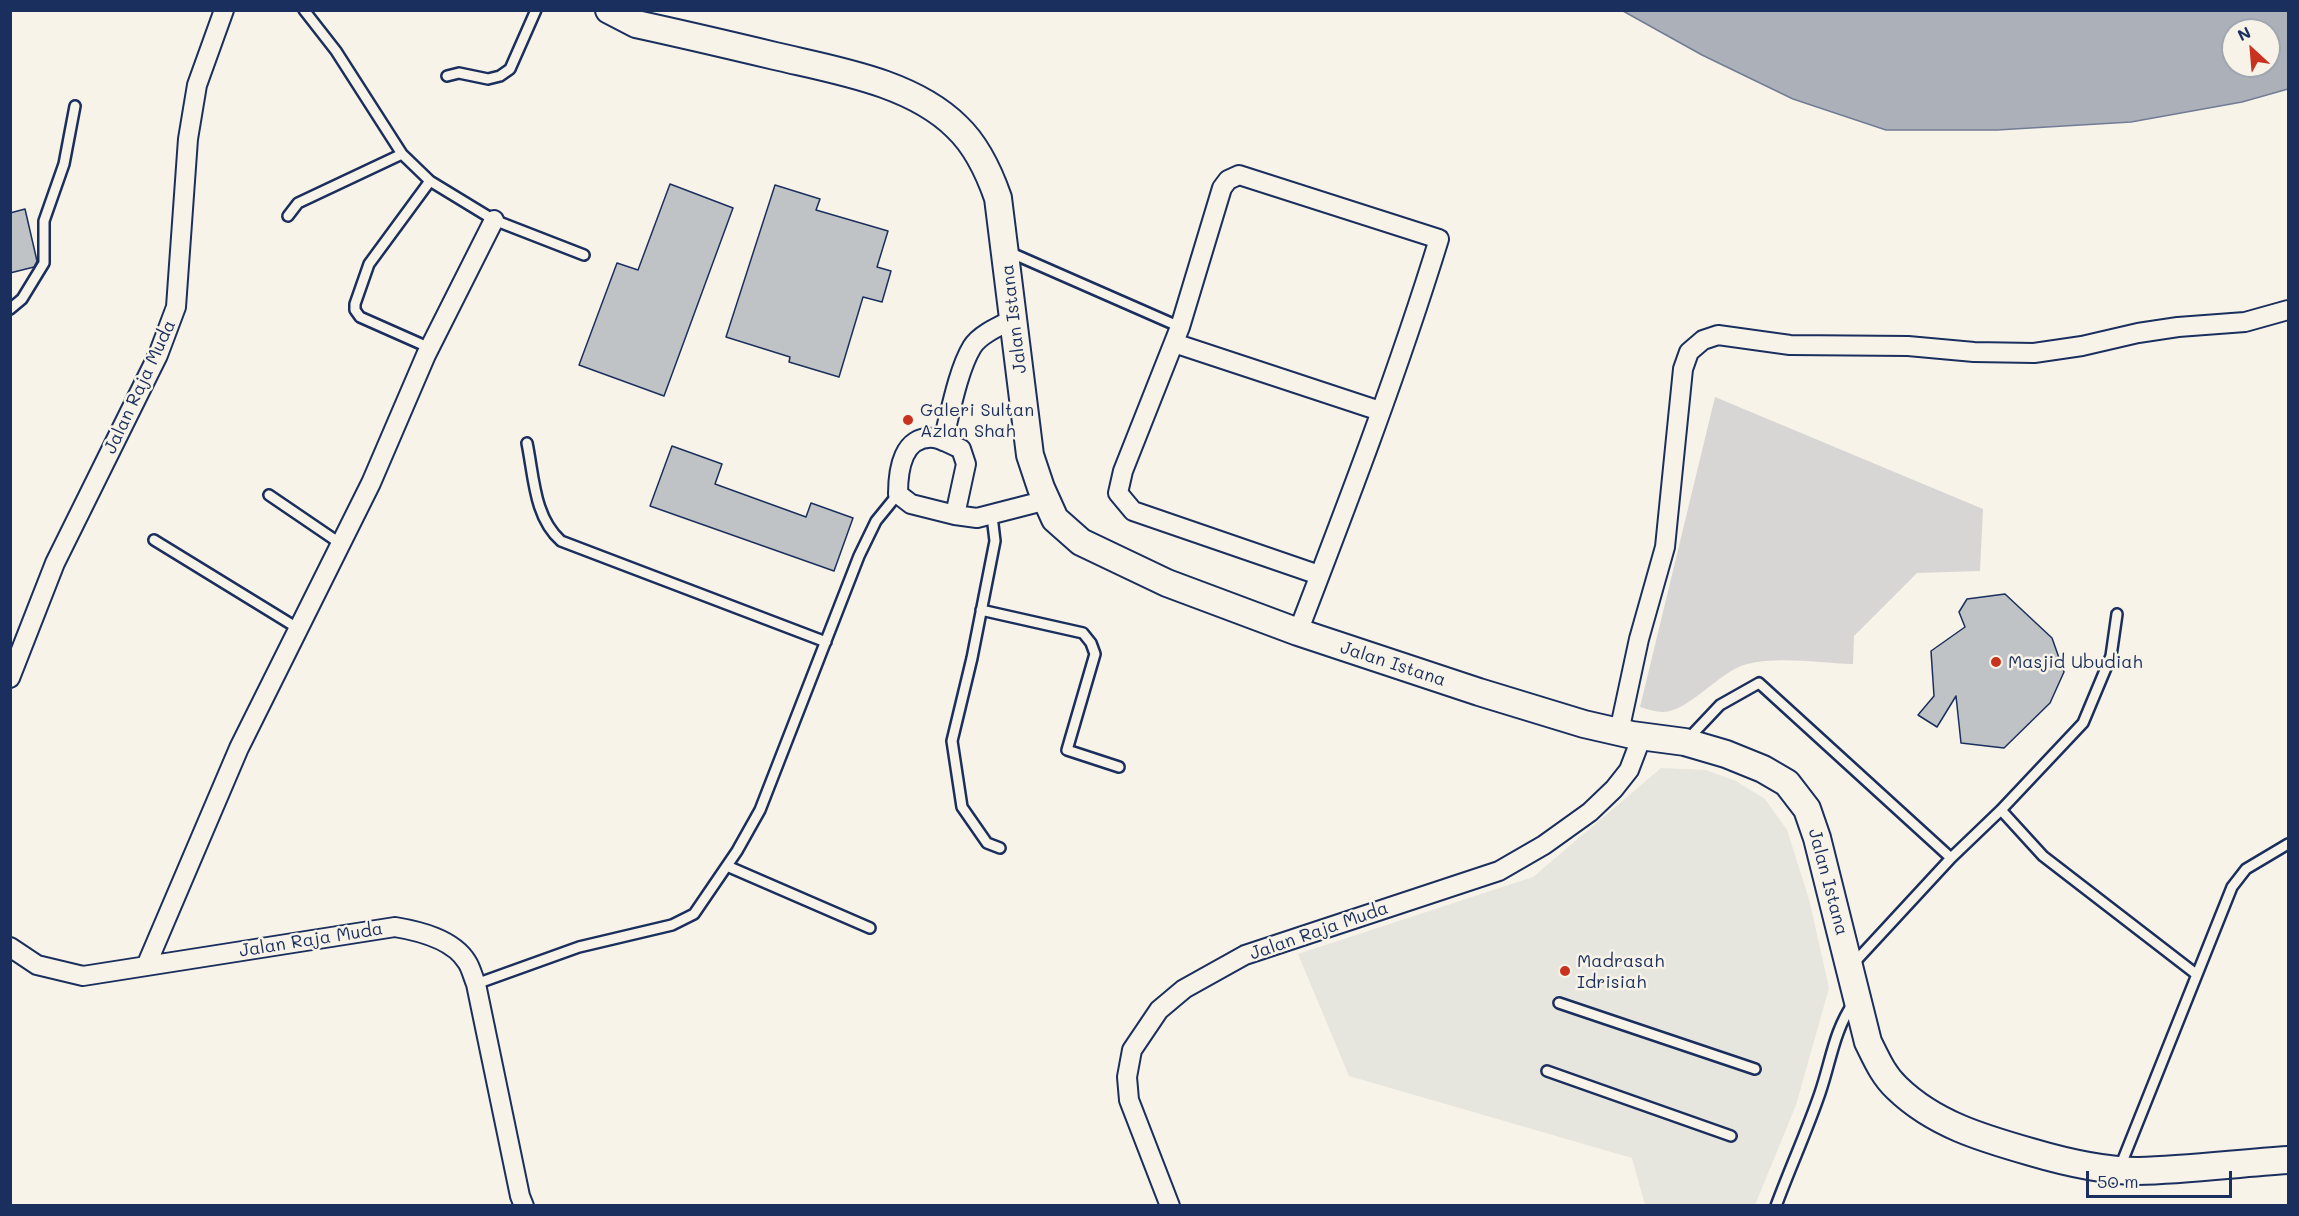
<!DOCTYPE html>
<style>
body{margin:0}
#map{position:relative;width:2299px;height:1216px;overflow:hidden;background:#f7f3e8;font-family:Mali,sans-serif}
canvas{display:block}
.frame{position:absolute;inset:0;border:12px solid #1b2f5e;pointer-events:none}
.north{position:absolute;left:2221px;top:18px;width:60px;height:60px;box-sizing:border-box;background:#f7f3e8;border:2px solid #9fa5b1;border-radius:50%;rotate:334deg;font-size:16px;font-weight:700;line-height:24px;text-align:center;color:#1b2f5e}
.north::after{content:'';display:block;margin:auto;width:21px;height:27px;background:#c8321e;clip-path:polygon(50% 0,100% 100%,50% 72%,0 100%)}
.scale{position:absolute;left:2086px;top:1171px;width:146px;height:27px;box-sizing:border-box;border:3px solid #1b2f5e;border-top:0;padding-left:8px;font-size:18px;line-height:21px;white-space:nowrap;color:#1b2f5e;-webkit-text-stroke:4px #f7f3e8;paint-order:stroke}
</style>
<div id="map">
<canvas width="2299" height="1216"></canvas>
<div class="frame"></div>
<div class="north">N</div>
<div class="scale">50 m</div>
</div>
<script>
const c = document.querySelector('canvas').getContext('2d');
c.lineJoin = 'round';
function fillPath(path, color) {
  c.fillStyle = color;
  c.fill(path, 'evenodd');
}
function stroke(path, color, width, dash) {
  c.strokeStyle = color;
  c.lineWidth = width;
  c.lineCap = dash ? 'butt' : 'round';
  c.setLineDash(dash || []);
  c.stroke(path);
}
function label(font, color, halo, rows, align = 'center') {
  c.font = font + ' Mali,sans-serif';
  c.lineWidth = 5;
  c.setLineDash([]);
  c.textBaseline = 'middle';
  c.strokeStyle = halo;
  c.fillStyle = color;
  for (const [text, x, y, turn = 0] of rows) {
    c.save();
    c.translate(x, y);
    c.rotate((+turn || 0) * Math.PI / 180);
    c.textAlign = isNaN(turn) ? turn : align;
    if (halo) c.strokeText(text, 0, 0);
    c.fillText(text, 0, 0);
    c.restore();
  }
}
const built = new Path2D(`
 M 1661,768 L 1706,770 L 1736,781 L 1765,799 L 1787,830 L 1809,899 L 1829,988 L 1796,1105 L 1755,1205 L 1645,1205 L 1632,1158 L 1349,1076 L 1298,954 L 1533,877 Z`);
const green = new Path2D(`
 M 1715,397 L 1983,509 L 1980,571 L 1917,573 L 1854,636 L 1853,664 C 1821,663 1778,656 1747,664 C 1718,672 1690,711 1663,712 C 1656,712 1647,709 1640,707 Z`);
const water = new Path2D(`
 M 1623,11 L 2288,11 L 2288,89 L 2242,102 L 2131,122 L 1997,130 L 1886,130 L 1793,99 L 1702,55 ZM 2233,30 L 2269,30 L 2269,66 L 2233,66 Z`);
const building = new Path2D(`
 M 670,184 L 733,208 L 664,396 L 579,365 L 617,263 L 638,270 Z
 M 775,185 L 820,199 L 816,210 L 888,231 L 877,267 L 891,271 L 882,302 L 863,297 L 839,377 L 789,362 L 790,357 L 726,337 Z
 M 25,209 L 37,261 L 34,267 L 10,273 L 10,213 Z
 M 672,446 L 722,464 L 715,484 L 806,517 L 811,503 L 853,518 L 834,571 L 650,506 Z
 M 2005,594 L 2052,638 L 2064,672 L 2050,703 L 2004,748 L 1961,743 L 1956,696 L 1937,727 L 1918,715 L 1934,696 L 1931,651 L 1965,627 L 1959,612 L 1967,599 Z`);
const lane = new Path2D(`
 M 304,10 L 336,51 L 402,154 L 430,181 L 494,220 L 584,255
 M 447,76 L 459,73 L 488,79 L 500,76 L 510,69 L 536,10
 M 430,181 L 369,264 L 355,304 L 355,310 L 360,317 L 430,348
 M 288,216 L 298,203 L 402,154
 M 1009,252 L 1180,327
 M 10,309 L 22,299 L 44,263 L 44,221 L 64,164 L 75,106
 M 527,443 C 534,477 534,517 561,541 L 826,642
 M 269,495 L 341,544
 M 992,516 L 995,541 L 972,658 L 952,741 L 962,807 L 987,843 L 1000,848
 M 154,540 L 299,629
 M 981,610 L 1083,633 L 1091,643 L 1095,654 L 1067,750 L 1119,767
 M 1687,740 L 1720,705 L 1759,683 L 1951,858 L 1853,964
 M 2001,810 L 2043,856 L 2196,974
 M 1951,858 L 2001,810 L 2083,723 L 2111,656 L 2117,614
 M 727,866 L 870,928
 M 476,984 L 579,947 L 672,925 L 694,914 L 737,851 L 760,810 L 859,556 L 876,521 L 898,494
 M 1559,1003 L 1755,1069
 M 1547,1071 L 1731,1136
 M 2120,1167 L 2232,887 L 2246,869 L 2288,844
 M 1776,1206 C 1790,1168 1807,1131 1820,1093 C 1831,1061 1834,1030 1854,1002`);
const street = new Path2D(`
 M 1174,343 L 1380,411
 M 943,441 C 950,414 958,370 972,347 C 980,334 1000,326 1014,319
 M 955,515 L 966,464 L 961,449 C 953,446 943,439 934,438 C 903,435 898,469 898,494 L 911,504 L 955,515 L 977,518 L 1047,500
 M 1298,632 C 1348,502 1398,372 1439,239 L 1239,175 L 1228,180 L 1222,188 L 1180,327 L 1123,471 L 1118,493 L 1133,511 L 1319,575
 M 10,678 L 55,563 L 158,355 L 176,307 L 188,139 L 197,85 L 224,10
 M 1619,732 L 1639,639 L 1665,547 L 1683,369 L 1689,352 L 1703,340 L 1718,335 L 1790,345 L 1908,346 L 1974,352 L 2034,353 L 2082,346 L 2138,333 L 2178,327 L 2245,322 L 2288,310
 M 10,947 L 37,965 L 83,976 L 395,927 C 419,931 453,939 467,962 C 471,968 473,977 476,984 L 520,1196 L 524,1206
 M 146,966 L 239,748 L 371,483 L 426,355 L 494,220
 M 1170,1206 L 1129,1100 L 1127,1077 L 1132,1050 L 1159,1010 L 1184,989 L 1245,955 L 1499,871 L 1544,845 L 1590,812 L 1614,789 L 1629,770 L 1642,736`);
const secondary = new Path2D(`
 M 609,10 L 636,24 C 682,34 729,45 775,56 C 834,70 912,82 957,127 C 977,146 989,172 998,198 L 1030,455 L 1041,488 L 1055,519 L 1081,542 L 1167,583 L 1298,632 L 1479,692 L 1584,724 L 1632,735 L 1685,742 L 1726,754 L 1763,769 L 1787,783 L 1807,809 L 1817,838 L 1868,1042 C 1876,1058 1883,1075 1897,1088 C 1934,1124 1982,1138 2031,1152 C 2065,1162 2102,1171 2138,1171 C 2188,1170 2239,1163 2288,1160`);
const markers = [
 [908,420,6,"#c8321e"],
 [1996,662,6,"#c8321e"],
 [1565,971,6,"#c8321e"]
];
const streetNames = [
 ["Jalan Istana",1014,319,-97],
 ["Jalan Raja Muda",140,387,-65],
 ["Jalan Istana",1393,664,18],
 ["Jalan Istana",1828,882,75],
 ["Jalan Raja Muda",1319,931,-19],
 ["Jalan Raja Muda",311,940,-9]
];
const poiNames = [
 ["Galeri Sultan",920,410],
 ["Azlan Shah",920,431],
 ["Masjid Ubudiah",2008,662],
 ["Madrasah",1577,961],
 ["Idrisiah",1577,982]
];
fillPath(built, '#e6e5de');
fillPath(green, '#d7d6d4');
fillPath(water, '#acb0b9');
stroke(water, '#727c95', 1.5);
fillPath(building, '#c0c3c5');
stroke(building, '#1b2f5e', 1.5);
stroke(lane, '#1b2f5e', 14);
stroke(street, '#1b2f5e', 22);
stroke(secondary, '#1b2f5e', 30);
stroke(lane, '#f7f3e8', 9);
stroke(street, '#f7f3e8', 18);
stroke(secondary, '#f7f3e8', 26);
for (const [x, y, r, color] of markers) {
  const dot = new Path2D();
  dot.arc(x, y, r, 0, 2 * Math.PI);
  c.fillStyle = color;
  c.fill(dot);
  stroke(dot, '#f7f3e8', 2);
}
label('18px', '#1b2f5e', '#f7f3e8', streetNames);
label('18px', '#1b2f5e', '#f7f3e8', poiNames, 'left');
</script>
